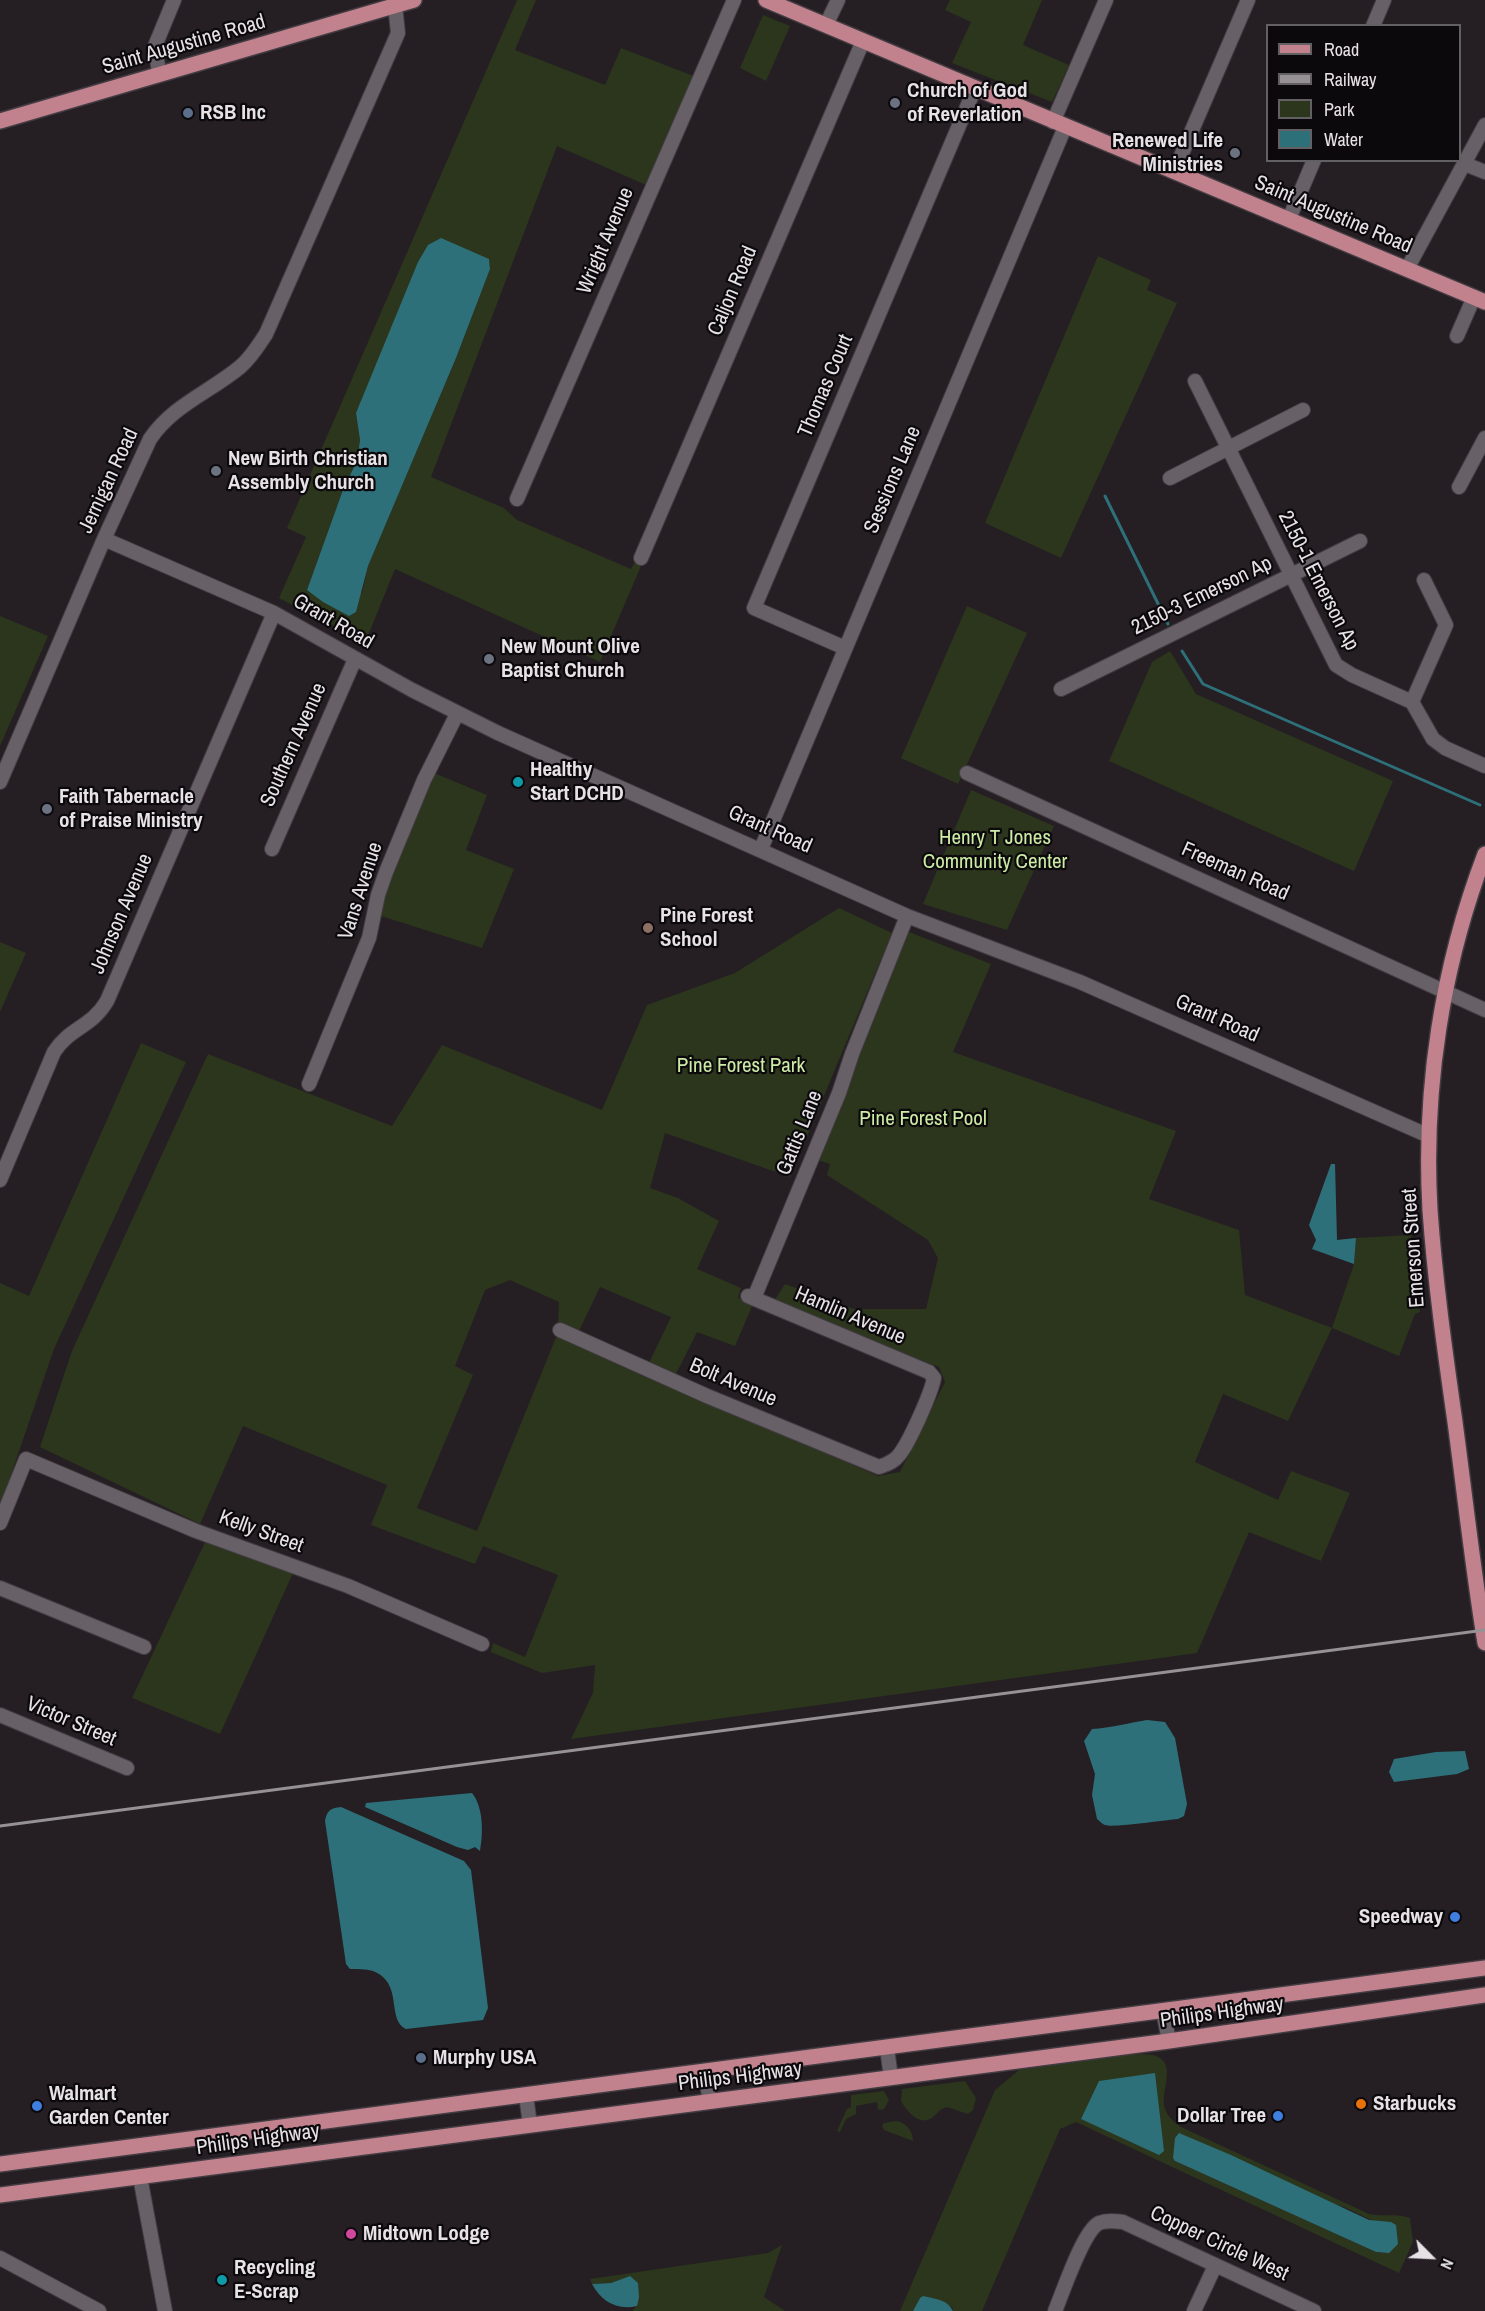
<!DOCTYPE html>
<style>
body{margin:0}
#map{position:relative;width:1485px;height:2311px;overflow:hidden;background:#251f24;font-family:"Archivo Narrow",sans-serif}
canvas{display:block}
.legend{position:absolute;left:1266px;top:24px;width:195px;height:138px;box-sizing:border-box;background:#0c090c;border:2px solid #636063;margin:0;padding:8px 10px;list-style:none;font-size:18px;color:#e6e2e6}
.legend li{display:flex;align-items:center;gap:12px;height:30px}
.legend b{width:30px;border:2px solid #636063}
.north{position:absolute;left:1401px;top:2227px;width:60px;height:60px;-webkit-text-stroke:4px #0c090c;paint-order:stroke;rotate:114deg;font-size:16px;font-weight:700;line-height:24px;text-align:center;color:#e6e2e6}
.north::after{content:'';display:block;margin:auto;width:21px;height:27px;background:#e6e2e6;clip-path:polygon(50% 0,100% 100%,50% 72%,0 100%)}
</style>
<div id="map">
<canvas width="1485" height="2311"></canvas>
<ul class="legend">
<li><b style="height:8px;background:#c1828d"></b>Road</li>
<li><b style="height:8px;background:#969195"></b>Railway</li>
<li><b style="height:16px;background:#2b361d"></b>Park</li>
<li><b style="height:16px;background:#2e7079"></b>Water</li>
</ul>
<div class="north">N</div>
</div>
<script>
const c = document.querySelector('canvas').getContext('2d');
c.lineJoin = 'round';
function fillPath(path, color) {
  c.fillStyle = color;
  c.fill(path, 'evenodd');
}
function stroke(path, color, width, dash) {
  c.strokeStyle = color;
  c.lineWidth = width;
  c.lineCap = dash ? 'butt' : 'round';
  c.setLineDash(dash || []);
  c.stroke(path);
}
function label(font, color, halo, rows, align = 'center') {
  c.font = font + ' "Archivo Narrow",sans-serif';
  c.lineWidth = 4.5;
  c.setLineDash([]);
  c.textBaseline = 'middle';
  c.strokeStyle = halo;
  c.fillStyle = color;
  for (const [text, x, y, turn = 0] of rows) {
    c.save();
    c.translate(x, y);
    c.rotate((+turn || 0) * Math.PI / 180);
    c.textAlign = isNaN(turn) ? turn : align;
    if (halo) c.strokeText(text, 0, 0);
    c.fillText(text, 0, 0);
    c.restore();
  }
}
const green = new Path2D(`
 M 517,0 L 536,0 L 515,50 L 605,85 L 621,48 L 696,77 L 646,185 L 557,146 L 431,477 L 504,508 L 517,520 L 631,569 L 635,562 L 641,566 L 600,662 L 395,569 L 365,643 L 279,598 L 306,537 L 287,528 ZM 489,259 L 490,269 L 456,358 L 368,566 L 362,593 L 307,590 L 344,487 L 357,461 L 360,440 L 356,413 Z
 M 950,0 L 1042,0 L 1023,45 L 1069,65 L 1052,102 L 952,63 L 971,22 L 945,10 Z
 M 763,15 L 790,26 L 766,81 L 740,68 Z
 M 1098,256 L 1151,280 L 1147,290 L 1177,303 L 1061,558 L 985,523 Z
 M 967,606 L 1027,633 L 958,784 L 901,758 Z
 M 0,616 L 48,636 L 0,746 Z
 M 1170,651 L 1196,694 L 1393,781 L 1354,871 L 1109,761 L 1152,662 Z
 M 434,773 L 487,795 L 466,850 L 514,869 L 482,948 L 381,916 L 389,878 Z
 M 971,790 L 1054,826 L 1007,930 L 923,904 Z
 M 839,908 L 892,933 L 790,1177 L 665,1133 L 650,1188 L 678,1198 L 719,1221 L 697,1269 L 741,1288 L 738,1298 L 753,1304 L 735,1346 L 697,1332 L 675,1376 L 648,1365 L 671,1317 L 600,1287 L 578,1333 L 558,1322 L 559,1302 L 510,1280 L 485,1290 L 455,1366 L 473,1375 L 417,1508 L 477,1531 L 557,1335 L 878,1476 L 900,1472 L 945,1382 L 939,1367 L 774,1301 L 785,1284 L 854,1309 L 926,1309 L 938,1258 L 928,1240 L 827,1175 L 830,1164 L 818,1160 L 909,932 L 991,964 L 953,1052 L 1176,1131 L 1149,1199 L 1239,1230 L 1245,1295 L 1332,1328 L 1354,1264 L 1356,1238 L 1411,1235 L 1420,1312 L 1415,1314 L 1399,1356 L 1332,1328 L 1288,1421 L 1223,1394 L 1195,1462 L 1278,1500 L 1291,1471 L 1350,1493 L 1321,1561 L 1249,1532 L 1197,1653 L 571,1739 L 593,1693 L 595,1665 L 542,1673 L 491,1652 L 493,1643 L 525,1657 L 558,1575 L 483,1546 L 475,1564 L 371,1525 L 387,1485 L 243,1426 L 200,1524 L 40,1447 L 72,1351 L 208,1054 L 392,1126 L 442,1045 L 602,1110 L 647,1005 L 735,973 Z
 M 0,942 L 26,953 L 0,1012 Z
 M 141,1043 L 186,1062 L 54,1349 L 0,1507 L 0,1283 L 29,1296 Z
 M 206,1540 L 293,1573 L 220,1734 L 132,1698 Z
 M 1127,2054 C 1136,2055 1148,2053 1156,2056 C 1178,2064 1159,2093 1165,2109 C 1168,2117 1174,2122 1181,2127 L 1369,2214 C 1383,2217 1396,2213 1410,2218 L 1413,2242 L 1399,2273 L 1076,2122 L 1060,2129 L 982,2311 L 953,2311 L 952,2307 L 920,2298 L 913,2311 L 900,2311 L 995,2090 L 1019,2070 ZM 1175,2161 L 1344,2207 L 1373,2221 L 1383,2253 L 1376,2252 Z
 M 965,2081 L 976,2098 L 973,2110 L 968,2114 L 947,2107 C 939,2109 937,2115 930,2119 C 918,2125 906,2110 901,2101 L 902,2089 Z
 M 884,2091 L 889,2100 L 884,2109 L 878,2110 L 877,2102 L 856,2106 L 856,2114 L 846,2119 L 840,2132 L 837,2131 L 847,2109 L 851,2107 L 851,2095 Z
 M 896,2121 C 906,2122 913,2131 913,2141 L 884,2130 L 882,2126 L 884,2123 Z
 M 782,2245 L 764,2297 L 785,2311 L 632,2311 L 637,2306 L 630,2276 L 611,2283 L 592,2284 L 590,2279 L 768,2253 Z`);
const water = new Path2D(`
 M 441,238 L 489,259 L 490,269 L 456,358 L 368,566 L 356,612 L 349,616 L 323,602 L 307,590 L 344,487 L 357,461 L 360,440 L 356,413 L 418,262 L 428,245 Z
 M 1331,1164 L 1335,1164 L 1337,1240 L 1356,1238 L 1354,1264 L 1312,1249 L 1316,1240 L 1309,1225 Z
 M 1147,1720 L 1165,1722 L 1175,1738 L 1187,1804 L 1184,1816 L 1178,1819 C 1164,1820 1114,1828 1105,1825 C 1102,1824 1100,1821 1097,1819 L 1092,1795 L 1095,1774 L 1084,1741 L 1092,1729 C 1111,1728 1128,1723 1147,1720 Z
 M 1465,1751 L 1469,1769 L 1457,1774 L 1394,1782 L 1389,1772 L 1394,1759 L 1436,1752 Z
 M 472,1793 C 484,1808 483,1834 480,1851 L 475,1847 L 468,1850 L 457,1847 L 365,1807 L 366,1803 Z
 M 341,1807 L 464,1861 L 471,1870 L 488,2008 L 483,2020 L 406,2029 C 386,2019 404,1983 373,1971 C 366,1969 357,1969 350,1969 L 346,1964 L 325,1821 C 327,1810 331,1808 341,1807 Z
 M 1155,2073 L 1164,2151 L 1159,2155 L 1081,2119 L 1099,2081 Z
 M 1179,2133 L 1231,2155 L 1369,2220 L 1391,2222 L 1396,2225 L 1398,2244 L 1389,2253 L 1376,2252 L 1175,2161 L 1173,2158 L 1175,2138 Z
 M 630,2276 L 638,2283 L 639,2297 L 637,2306 C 617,2311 601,2301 592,2284 L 611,2283 Z
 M 923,2296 C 935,2299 947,2299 953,2311 L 913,2311 L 920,2298 Z`);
const stream = new Path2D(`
 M 1105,496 L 1168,624
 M 1182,651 L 1203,684 L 1480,805`);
const minor = new Path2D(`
 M 826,25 L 838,0
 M 1373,26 L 1384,0
 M 159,73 L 155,46 L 174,0
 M 1053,122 L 1106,0
 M 1465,164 L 1485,172
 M 1174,172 L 1248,0
 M 1289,219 L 1314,160
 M 1407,269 L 1485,125
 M 1457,336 L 1474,297
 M 1195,381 L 1336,665 L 1352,675 L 1412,702 L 1433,739 L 1445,748 L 1485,766
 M 1170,478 L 1303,410
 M 1459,487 L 1485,438
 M 517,499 L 734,0
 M 104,539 L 274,613 L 412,690 L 498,733 L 907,916 L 1080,982 L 1429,1136
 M 641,558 L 863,41
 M 845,648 L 754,608 L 975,88
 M 1061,689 L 1360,541
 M 1412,702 L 1446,625 L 1424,580
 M 967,773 L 1485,1010
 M 0,782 L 104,539 L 150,439 C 173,405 210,392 240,367 C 251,358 258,346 266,334 L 398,33 L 395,5
 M 272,849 L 355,659
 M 761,849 L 1065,127
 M 309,1084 L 369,938 L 378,895 L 386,872 L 424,780 L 457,714
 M 0,1180 L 54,1052 C 70,1027 91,1028 107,1001 L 274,613
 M 754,1298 L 839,1093 L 852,1054 L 907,916
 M 560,1330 L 707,1396 L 879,1467 C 887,1464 894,1462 899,1455 C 909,1443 931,1394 934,1378 L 929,1372 L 748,1296
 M 0,1523 L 26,1459 L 196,1531 L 348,1586 L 482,1644
 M 0,1588 L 144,1647
 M 0,1715 L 127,1768
 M 1163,2011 L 1169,2041
 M 887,2048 L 891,2078
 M 705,2072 L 710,2102
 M 526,2095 L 530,2125
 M 140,2177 L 165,2311
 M 0,2258 L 99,2311
 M 1055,2311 C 1063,2292 1083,2231 1099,2223 C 1107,2220 1115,2221 1123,2222 L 1314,2311
 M 1194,2311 L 1215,2266`);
const major = new Path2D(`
 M 766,0 L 1485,302
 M 0,121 L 414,0
 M 1485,854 C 1442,967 1423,1089 1430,1210 C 1435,1281 1445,1352 1455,1422 C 1465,1496 1473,1570 1485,1643
 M 0,2164 L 1485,1968
 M 0,2195 L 1169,2041 L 1485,1995`);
const rail = new Path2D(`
 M 0,1826 L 1485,1630`);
const markers = [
 [895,103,6,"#6b7280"],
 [188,113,6,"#5c6f8a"],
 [1235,153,6,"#6b7280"],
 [216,471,6,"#6b7280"],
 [489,659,6,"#6b7280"],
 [518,782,6,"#0f9aa8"],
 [47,809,6,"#6b7280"],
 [648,928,6,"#8d6e63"],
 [1455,1917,6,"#3f7fe0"],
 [421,2058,6,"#5c6f8a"],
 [1361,2104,6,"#e8710a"],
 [37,2106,6,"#3f7fe0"],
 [1278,2116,6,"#3f7fe0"],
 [351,2234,6,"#d1479c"],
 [222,2280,6,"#0f9aa8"]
];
const streetNames = [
 ["Saint Augustine Road",184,45,-16],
 ["Saint Augustine Road",1333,215,23],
 ["Wright Avenue",606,241,-67],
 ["Caljon Road",733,291,-67],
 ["Thomas Court",826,386,-67],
 ["Sessions Lane",893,480,-67],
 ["Jernigan Road",109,481,-65],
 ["2150-1 Emerson Ap",1318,581,63],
 ["2150-3 Emerson Ap",1202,596,-26],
 ["Grant Road",333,622,30],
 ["Southern Avenue",294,745,-66],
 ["Grant Road",770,830,24],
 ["Freeman Road",1235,872,24],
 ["Vans Avenue",361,891,-72],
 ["Johnson Avenue",122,914,-67],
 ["Grant Road",1217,1019,24],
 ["Gattis Lane",800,1133,-68],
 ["Emerson Street",1414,1248,-94],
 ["Hamlin Avenue",850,1316,23],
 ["Bolt Avenue",733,1383,23],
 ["Kelly Street",261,1532,20],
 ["Victor Street",71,1722,23],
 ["Philips Highway",1222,2013,-8],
 ["Philips Highway",740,2077,-7],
 ["Philips Highway",258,2140,-8],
 ["Copper Circle West",1219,2244,25]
];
const poiNames = [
 ["Church of God",907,91],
 ["of Reverlation",907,115],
 ["RSB Inc",200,113],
 ["Renewed Life",1223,141,"right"],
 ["Ministries",1223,165,"right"],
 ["New Birth Christian",228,459],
 ["Assembly Church",228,483],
 ["New Mount Olive",501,647],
 ["Baptist Church",501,671],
 ["Healthy",530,770],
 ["Start DCHD",530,794],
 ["Faith Tabernacle",59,797],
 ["of Praise Ministry",59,821],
 ["Pine Forest",660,916],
 ["School",660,940],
 ["Speedway",1443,1917,"right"],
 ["Murphy USA",433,2058],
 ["Walmart",49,2094],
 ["Garden Center",49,2118],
 ["Starbucks",1373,2104],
 ["Dollar Tree",1266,2116,"right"],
 ["Midtown Lodge",363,2234],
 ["Recycling",234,2268],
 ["E-Scrap",234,2292]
];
const parkNames = [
 ["Henry T Jones",995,838],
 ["Community Center",995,862],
 ["Pine Forest Park",741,1066],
 ["Pine Forest Pool",923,1119]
];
fillPath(green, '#2b361d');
fillPath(water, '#2e7079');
stroke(stream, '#2e7079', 3);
stroke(minor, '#423c42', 16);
stroke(major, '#423c42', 18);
stroke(minor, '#676067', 14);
stroke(major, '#c1828d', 15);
stroke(rail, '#969195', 3);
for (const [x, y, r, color] of markers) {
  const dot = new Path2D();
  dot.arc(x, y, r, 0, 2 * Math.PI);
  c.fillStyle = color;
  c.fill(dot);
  stroke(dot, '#0c090c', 2);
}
label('21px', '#e6e2e6', '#0c090c', streetNames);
label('bold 21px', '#e6e2e6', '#0c090c', poiNames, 'left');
label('21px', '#cceba4', '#0c090c', parkNames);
</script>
